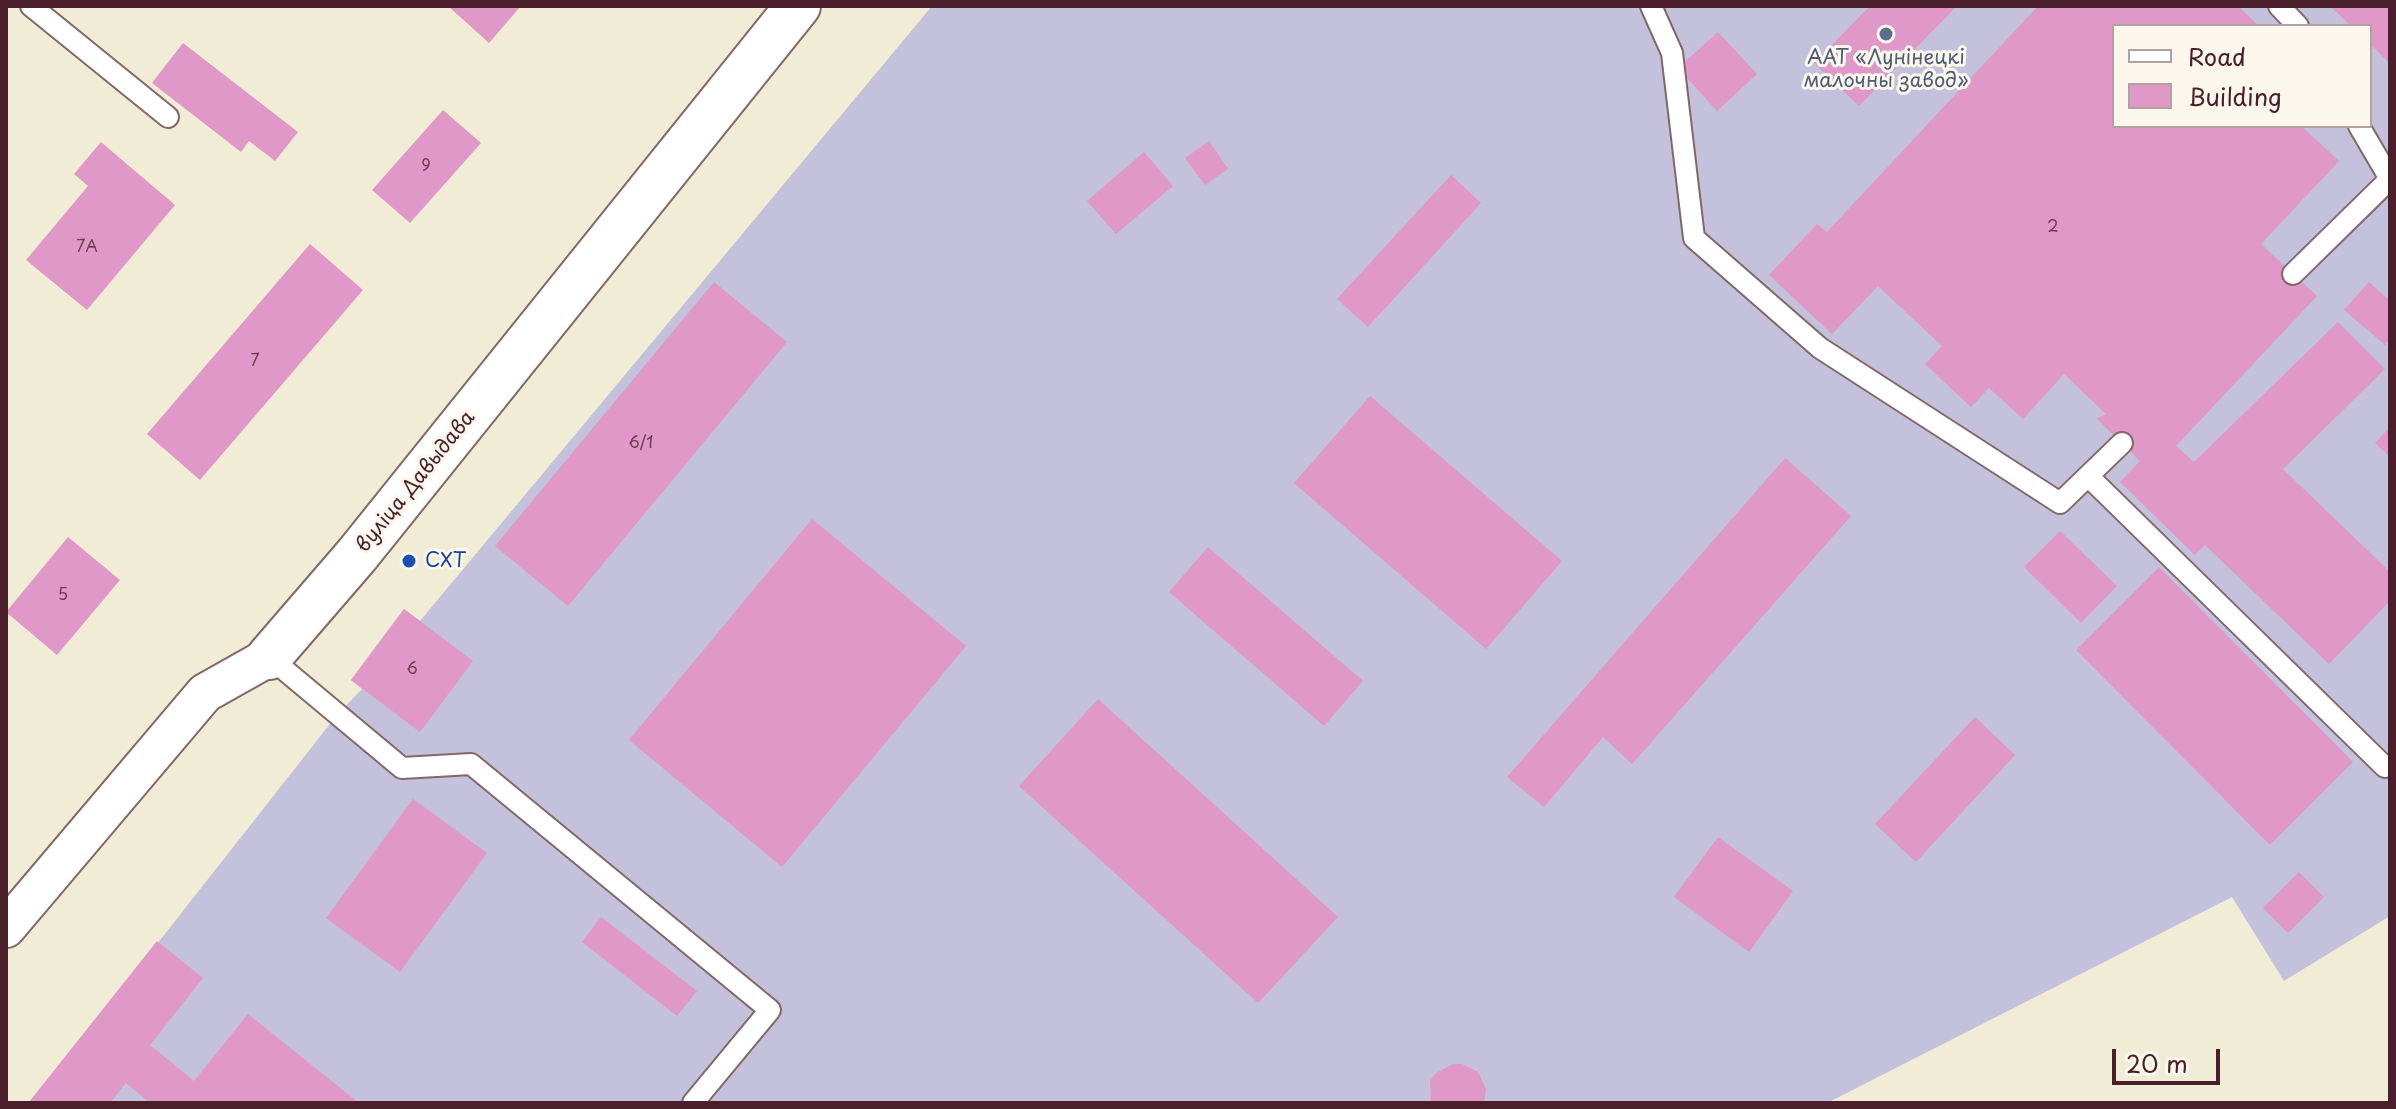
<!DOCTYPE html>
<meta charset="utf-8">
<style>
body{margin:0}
#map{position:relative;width:2396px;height:1109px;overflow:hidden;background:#f1ecd5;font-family:"Playpen Sans",sans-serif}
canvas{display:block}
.frame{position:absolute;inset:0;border:8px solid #4a1f2b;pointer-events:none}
.legend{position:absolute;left:2112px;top:24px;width:260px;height:104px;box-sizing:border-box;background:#fbf7ec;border:2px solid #b4a19f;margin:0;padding:10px 14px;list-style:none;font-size:24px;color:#4a1f2b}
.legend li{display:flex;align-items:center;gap:16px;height:40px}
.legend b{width:40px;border:2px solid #b4a19f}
.scale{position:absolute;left:2112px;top:1049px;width:108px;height:36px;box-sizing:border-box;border:4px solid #4a1f2b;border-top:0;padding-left:10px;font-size:24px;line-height:28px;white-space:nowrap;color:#4a1f2b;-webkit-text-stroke:6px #fbf7ec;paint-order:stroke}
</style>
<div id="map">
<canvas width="2396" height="1109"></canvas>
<div class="frame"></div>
<ul class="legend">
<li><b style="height:10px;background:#fff"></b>Road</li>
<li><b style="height:22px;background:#df98c7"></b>Building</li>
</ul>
<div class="scale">20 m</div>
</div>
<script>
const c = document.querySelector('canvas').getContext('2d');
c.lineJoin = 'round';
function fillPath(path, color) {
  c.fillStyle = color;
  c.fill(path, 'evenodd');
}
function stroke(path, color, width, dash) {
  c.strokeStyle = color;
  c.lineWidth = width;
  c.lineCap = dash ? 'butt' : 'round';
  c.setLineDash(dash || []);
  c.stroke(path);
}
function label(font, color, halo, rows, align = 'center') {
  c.font = font + ' "Playpen Sans",sans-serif';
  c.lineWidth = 6;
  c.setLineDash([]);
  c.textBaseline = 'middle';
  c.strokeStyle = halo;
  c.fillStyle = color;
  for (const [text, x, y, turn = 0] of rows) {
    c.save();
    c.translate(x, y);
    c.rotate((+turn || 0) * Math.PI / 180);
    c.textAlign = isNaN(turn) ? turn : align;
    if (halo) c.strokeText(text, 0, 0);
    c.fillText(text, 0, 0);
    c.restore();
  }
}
const industrial = new Path2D(`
 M 932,6 L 2390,6 L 2390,916 L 2284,981 L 2232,897 L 1827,1103 L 32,1103 L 337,715 L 362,689 L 351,680 L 404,609 L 420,621 ZM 2114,26 L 2370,26 L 2370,126 L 2114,126 Z`);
const building = new Path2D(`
 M 448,6 L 521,6 L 489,43 Z
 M 1870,6 L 1957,6 L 1859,106 L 1814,63 Z
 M 2038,6 L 2238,6 L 2259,26 L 2114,26 L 2114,126 L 2301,126 L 2339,161 L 2261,244 L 2317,296 L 2176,446 L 2194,462 L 2338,322 L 2385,369 L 2283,469 L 2390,572 L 2390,601 L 2329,664 L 2205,545 L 2195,555 L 2120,482 L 2140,461 L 2097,419 L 2106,414 L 2064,374 L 2023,419 L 1989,388 L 1971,407 L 1925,364 L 1942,346 L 1878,286 L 1832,334 L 1769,275 L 1817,224 L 1827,232 Z
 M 2330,6 L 2390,6 L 2390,64 L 2370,44 L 2370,26 L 2351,26 Z
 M 1718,32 L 1757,74 L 1717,111 L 1678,68 Z
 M 183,43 L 298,132 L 275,161 L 249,141 L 241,152 L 152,83 Z
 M 443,110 L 481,143 L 410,223 L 372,190 Z
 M 1209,141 L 1228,169 L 1205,185 L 1185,158 Z
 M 101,142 L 175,205 L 87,310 L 26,260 L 88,186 L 74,174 Z
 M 1144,152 L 1173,186 L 1116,234 L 1087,201 Z
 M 1451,175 L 1481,203 L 1368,327 L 1337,299 Z
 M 310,244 L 363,290 L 200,480 L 147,434 Z
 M 714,282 L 787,342 L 568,606 L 495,546 Z
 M 2369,282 L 2390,301 L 2390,339 L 2385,345 L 2344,310 Z
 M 1370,396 L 1562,561 L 1486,649 L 1294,483 Z
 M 2390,427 L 2390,457 L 2375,443 Z
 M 1785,458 L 1851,516 L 1632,764 L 1603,737 L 1544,807 L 1507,777 Z
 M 812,519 L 966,646 L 782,867 L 629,740 Z
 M 2060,531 L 2117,586 L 2081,623 L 2024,567 Z
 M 68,537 L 120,580 L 57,655 L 6,612 Z
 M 1208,547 L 1363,681 L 1324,726 L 1169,592 Z
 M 2159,567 L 2353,762 L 2270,845 L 2076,650 Z
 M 404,609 L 473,661 L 420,732 L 351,680 Z
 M 1098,699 L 1338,917 L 1258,1003 L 1019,786 Z
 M 1975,717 L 2015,755 L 1916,862 L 1875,824 Z
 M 413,799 L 487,853 L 400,972 L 326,918 Z
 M 1718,837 L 1793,891 L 1749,952 L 1674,897 Z
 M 2299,872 L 2324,897 L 2288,933 L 2263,908 Z
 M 601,917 L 697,991 L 677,1016 L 582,942 Z
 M 157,941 L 203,978 L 150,1045 L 194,1081 L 248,1014 L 359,1103 L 150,1103 L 126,1083 L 110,1103 L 29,1102 Z
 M 1453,1064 L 1462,1064 L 1478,1072 L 1486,1089 L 1484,1103 L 1431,1103 L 1430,1081 L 1436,1073 Z`);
const lane = new Path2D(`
 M 31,6 L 168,117
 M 1651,6 L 1672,53 L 1694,238 L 1820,348 L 2060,503 L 2122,443
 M 2279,6 L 2298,26
 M 2293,274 L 2390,179 L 2359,126
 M 2088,476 L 2385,767 L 2390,766
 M 269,657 L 402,768 L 471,764 L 770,1010 L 693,1103`);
const street = new Path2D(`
 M 6,928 L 205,693 L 269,657`);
const secondary = new Path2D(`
 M 269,657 L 357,555 L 798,6`);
const markers = [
 [1886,34,8,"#5c6f8a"],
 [409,561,8,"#1a4fb4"]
];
const numberNames = [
 ["9",426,167],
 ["2",2053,228],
 ["7А",87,248],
 ["7",255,362],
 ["6/1",641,444],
 ["5",63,596],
 ["6",412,670]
];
const serviceNames = [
 ["ААТ «Лунінецкі",1886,58],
 ["малочны завод»",1886,81]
];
const streetNames = [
 ["вуліца Давыдава",416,482,-51]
];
const transitNames = [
 ["СХТ",425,561]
];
fillPath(industrial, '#c3c1db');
fillPath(building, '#df98c7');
stroke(lane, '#846766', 24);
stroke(street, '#846766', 42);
stroke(secondary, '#846766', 48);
stroke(lane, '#fff', 20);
stroke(street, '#fff', 38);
stroke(secondary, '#fff', 44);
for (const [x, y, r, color] of markers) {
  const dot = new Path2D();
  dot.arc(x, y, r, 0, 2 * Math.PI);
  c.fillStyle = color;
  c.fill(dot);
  stroke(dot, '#fbf7ec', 3);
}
label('16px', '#6f3d52', null, numberNames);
label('20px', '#4e5e75', '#fbf7ec', serviceNames);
label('20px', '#4a1f2b', '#fbf7ec', streetNames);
label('20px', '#164399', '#fbf7ec', transitNames, 'left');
</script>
